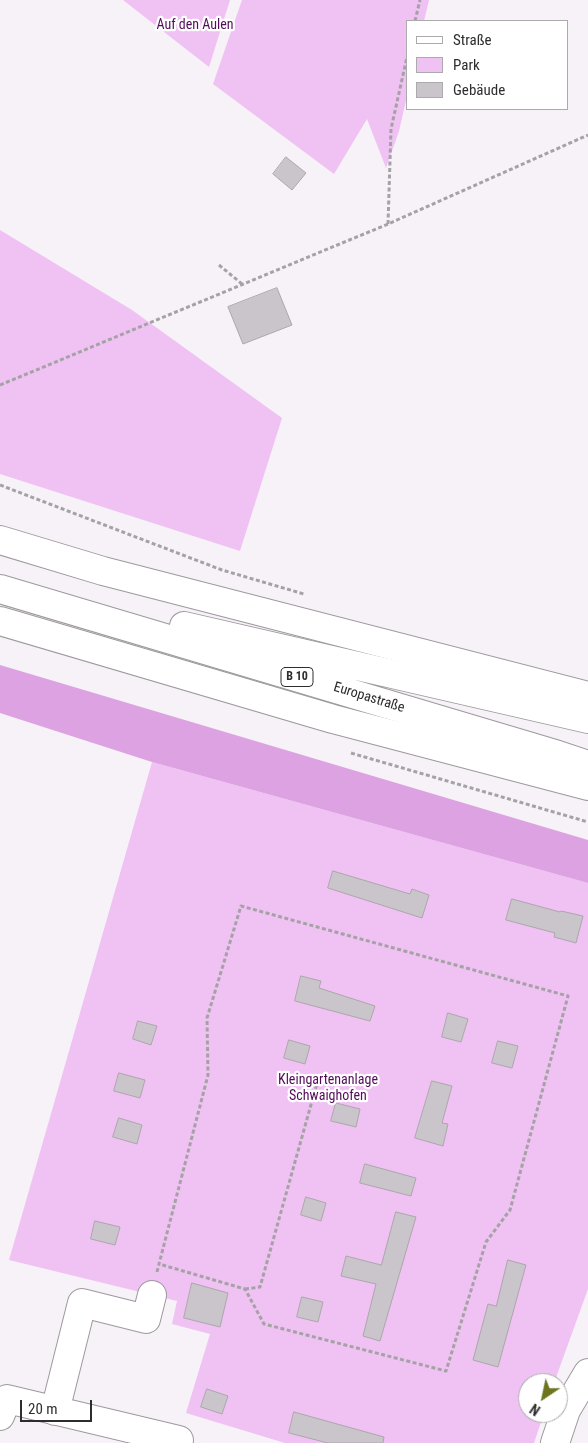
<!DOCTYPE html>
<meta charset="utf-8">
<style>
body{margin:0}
#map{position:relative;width:588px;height:1443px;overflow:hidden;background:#f6f2f7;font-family:"Roboto Condensed",sans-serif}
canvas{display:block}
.legend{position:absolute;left:406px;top:20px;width:162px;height:90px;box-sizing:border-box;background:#fff;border:1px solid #ababab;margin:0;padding:6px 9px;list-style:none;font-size:15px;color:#2e2c2e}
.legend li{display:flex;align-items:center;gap:10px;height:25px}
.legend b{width:25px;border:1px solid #ababab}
.north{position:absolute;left:518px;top:1373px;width:50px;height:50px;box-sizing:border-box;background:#fff;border:1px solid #ababab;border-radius:50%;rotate:214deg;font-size:14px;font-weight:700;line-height:20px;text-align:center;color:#2e2c2e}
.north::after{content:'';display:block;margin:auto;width:18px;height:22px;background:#6e751e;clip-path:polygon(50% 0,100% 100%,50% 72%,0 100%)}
.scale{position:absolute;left:20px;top:1400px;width:72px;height:22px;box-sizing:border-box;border:2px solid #2e2c2e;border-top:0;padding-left:6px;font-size:15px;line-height:18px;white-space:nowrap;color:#2e2c2e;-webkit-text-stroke:4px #fff;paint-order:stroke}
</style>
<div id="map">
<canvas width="588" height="1443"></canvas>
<ul class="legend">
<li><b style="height:6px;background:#fff"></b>Straße</li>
<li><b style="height:14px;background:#f0c1f3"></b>Park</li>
<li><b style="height:14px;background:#cac5ca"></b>Gebäude</li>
</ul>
<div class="north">N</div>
<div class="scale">20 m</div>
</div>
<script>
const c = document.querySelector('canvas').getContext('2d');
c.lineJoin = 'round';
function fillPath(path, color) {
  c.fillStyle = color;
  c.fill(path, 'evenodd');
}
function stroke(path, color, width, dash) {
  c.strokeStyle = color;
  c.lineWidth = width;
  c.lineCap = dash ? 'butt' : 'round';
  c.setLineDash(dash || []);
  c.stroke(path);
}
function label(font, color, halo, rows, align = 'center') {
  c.font = font + ' "Roboto Condensed",sans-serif';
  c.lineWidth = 4.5;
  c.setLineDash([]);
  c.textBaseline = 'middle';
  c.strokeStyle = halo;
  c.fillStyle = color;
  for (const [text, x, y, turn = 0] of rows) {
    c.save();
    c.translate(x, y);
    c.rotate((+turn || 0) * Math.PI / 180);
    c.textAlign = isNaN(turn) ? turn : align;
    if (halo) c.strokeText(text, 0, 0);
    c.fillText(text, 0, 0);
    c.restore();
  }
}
const green = new Path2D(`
 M 123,0 L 230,0 L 209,67 Z
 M 242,0 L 429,0 L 424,21 L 407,21 L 407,96 L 399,131 L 386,168 L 367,119 L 334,174 L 213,84 Z
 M 0,230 L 132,310 L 282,418 L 240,551 L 0,474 Z
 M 152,762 L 588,883 L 588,1289 L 554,1383 L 528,1383 L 528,1413 L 544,1413 L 534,1443 L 285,1443 L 186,1413 L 210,1334 L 172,1324 L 177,1301 L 9,1260 Z`);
const forest = new Path2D(`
 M 0,665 L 588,840 L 588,883 L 152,762 L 0,713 Z`);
const building = new Path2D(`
 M 286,157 L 306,173 L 292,190 L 273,174 Z
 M 277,288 L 292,325 L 243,344 L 228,307 Z
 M 333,871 L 410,894 L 412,889 L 429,895 L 422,918 L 328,888 Z
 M 512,899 L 560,912 L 561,911 L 583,916 L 576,943 L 554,937 L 555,933 L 506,920 Z
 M 301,976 L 321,981 L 319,988 L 375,1006 L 370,1021 L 295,1001 Z
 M 448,1013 L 468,1019 L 461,1042 L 442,1037 Z
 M 138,1021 L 157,1026 L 151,1045 L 133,1039 Z
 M 289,1040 L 310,1046 L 305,1064 L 284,1058 Z
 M 498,1041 L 518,1046 L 512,1068 L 492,1063 Z
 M 119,1073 L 145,1080 L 140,1098 L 114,1091 Z
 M 432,1081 L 452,1086 L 442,1123 L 448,1124 L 443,1146 L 415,1138 Z
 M 336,1103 L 360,1109 L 356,1127 L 331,1121 Z
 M 119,1118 L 142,1125 L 137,1144 L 113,1137 Z
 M 365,1164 L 416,1178 L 411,1196 L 360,1183 Z
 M 306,1197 L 326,1203 L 321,1221 L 301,1215 Z
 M 396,1212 L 416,1217 L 380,1341 L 363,1336 L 376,1284 L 341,1276 L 346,1256 L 381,1265 Z
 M 95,1221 L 120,1227 L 115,1245 L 91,1239 Z
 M 508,1260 L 526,1265 L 498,1367 L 473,1360 L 488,1304 L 496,1306 Z
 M 192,1283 L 228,1293 L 220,1327 L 184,1318 Z
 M 302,1297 L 323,1302 L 318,1322 L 297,1317 Z
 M 207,1389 L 228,1396 L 222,1414 L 201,1407 Z
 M 294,1412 L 384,1437 L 383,1443 L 328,1443 L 289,1433 Z`);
const path = new Path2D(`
 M 415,21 L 420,0
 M 388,224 L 391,129 L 407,57
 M 219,265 L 242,284
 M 0,385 L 388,224 L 588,135
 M 0,485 L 222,570 L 304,594
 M 351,753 L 588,822
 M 157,1272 L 159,1264 L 208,1075 L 207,1018 L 241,906 L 568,996 L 510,1210 L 486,1242 L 446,1371 L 264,1324 L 245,1289 L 159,1264
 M 245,1289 L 260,1287 L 319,1076`);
const minor = new Path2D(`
 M 55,1411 L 82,1303 L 146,1319 L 152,1295
 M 0,1416 L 7,1399 L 179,1440
 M 555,1443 L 566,1410 L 588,1373`);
const major = new Path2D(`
 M 0,540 L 103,571 L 588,696
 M 0,621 L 333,719 L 588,786`);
const highway = new Path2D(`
 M 0,589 L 558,755 L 588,765
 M 184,626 L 588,719`);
const shields = [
 [297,677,32]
];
const shieldNames = [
 ["B 10",297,677]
];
const parkNames = [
 ["Auf den Aulen",195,25],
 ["Kleingartenanlage",328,1080],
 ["Schwaighofen",328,1096]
];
const streetNames = [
 ["Europastraße",369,698,17]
];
fillPath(green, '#f0c1f3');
fillPath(forest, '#dda2e1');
fillPath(building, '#cac5ca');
stroke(building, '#aca7ac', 1);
stroke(minor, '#9d999d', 30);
stroke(major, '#9d999d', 30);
stroke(highway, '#9d999d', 30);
stroke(path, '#a5a2a5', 3, [4, 2.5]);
stroke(minor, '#fff', 28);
stroke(major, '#fff', 28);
stroke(highway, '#fff', 28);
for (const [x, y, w] of shields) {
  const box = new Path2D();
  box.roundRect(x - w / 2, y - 9.5, w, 19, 4);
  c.fillStyle = '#fff';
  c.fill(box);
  stroke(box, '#2e2c2e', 1);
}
label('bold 12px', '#2e2c2e', null, shieldNames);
label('14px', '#540c5a', '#fff', parkNames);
label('14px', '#2e2c2e', '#fff', streetNames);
</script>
